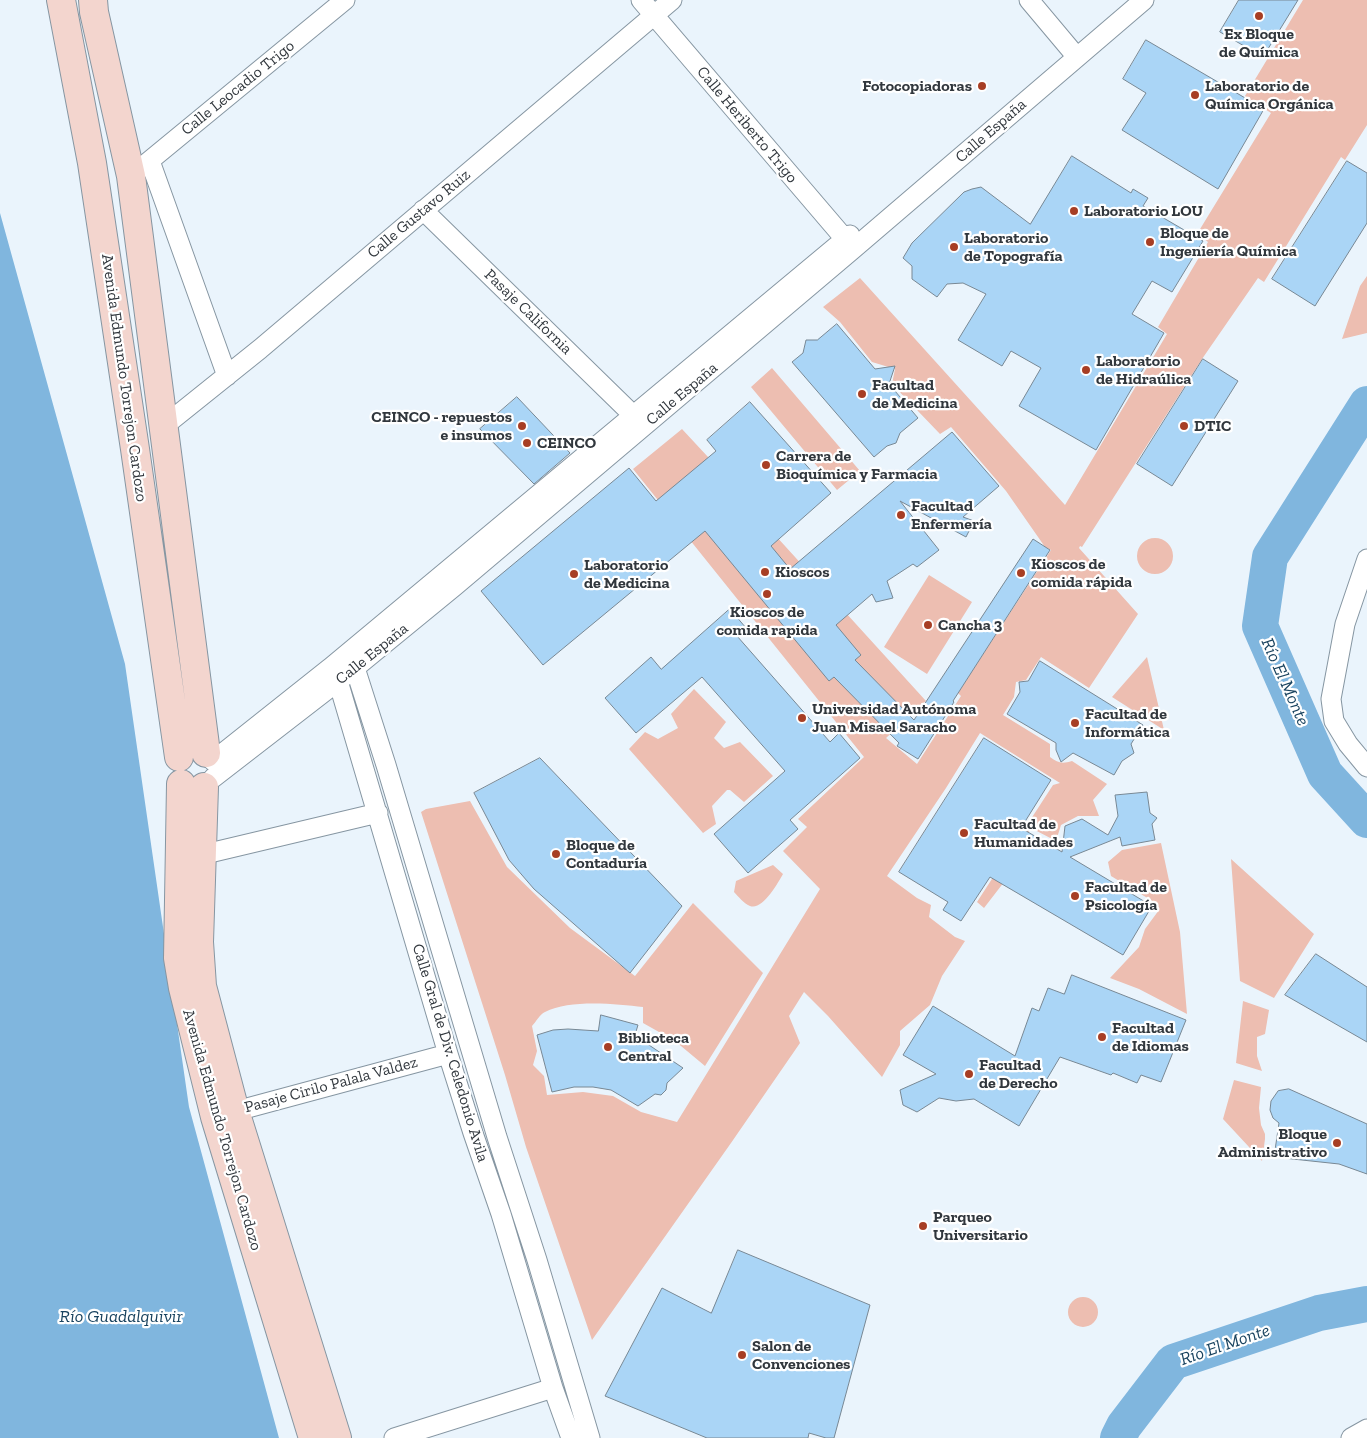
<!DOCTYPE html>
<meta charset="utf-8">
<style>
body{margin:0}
canvas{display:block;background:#eaf4fc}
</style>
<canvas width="1367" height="1438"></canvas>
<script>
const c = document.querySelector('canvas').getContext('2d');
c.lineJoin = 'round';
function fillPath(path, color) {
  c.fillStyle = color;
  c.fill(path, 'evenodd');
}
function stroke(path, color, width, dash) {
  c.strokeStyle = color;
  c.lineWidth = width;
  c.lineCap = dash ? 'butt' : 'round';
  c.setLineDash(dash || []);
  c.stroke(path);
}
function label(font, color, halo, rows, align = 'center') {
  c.font = font + ' "Zilla Slab",serif';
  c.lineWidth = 4.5;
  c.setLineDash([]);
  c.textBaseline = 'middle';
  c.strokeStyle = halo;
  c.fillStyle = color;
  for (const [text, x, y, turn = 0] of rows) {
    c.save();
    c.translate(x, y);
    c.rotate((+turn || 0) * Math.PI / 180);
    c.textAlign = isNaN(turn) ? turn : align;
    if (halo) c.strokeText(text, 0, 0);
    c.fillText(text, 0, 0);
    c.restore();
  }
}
const green = new Path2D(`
 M 1303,0 L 1367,0 L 1367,125 L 1345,160 L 1341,157 L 1264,282 L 1258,278 L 1202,359 L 1082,547 L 1080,546 L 1079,548 L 1138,614 L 1089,688 L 1041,657 L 1026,680 L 1016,682 L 1014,697 L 1003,715 L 1050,744 L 1050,757 C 1058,763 1062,764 1072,761 L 1107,784 L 1093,800 L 1099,816 L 1078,816 L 1061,825 L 1056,841 L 1031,828 L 1019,847 L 1011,873 L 984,908 L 977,902 L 1053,785 L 1060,783 L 980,733 L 946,788 L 887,876 L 917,898 L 931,905 L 929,917 L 955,937 L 965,941 L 942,976 L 930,1005 L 900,1031 L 900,1045 L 882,1077 L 828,1016 L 804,992 L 789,1016 L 800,1043 L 731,1143 L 592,1340 L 526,1147 L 505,1075 L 421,812 L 426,809 L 470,801 L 507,867 L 570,928 L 635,976 L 693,903 L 763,973 L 705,1066 L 675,1041 L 643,1023 L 643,1007 C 616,1004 570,999 545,1012 C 540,1014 536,1022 532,1026 L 537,1051 L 533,1065 L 544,1076 L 547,1095 L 583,1092 L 613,1096 L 641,1112 L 677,1122 L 820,889 L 783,851 L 807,827 L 798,819 L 864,757 L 633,469 L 682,429 L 734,485 L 775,535 L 926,701 L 886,738 L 917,764 L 961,696 L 958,693 L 1051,550 L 1045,547 L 1006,491 L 951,427 L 940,434 L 892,384 L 895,369 L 872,362 L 840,322 L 823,307 L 860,278 L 1065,505 L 1167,334 L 1158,327 L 1208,242 L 1197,234 L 1271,113 L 1245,96 Z
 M 1367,276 L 1367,333 L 1342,339 L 1360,286 Z
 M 772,368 L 860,471 L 837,490 L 751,387 Z
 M1137 556a18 18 0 1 1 36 0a18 18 0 1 1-36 0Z
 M 929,575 L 972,602 L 927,674 L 884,647 Z
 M 1147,657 L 1164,730 L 1112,697 Z
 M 694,689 L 726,722 L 714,738 L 724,748 L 740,742 L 773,776 L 744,802 L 730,790 L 727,790 L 712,806 L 716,824 L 703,833 L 629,749 L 645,732 L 658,739 L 678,728 L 671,714 Z
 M 1161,843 L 1180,932 L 1187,1014 L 1139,989 L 1110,978 L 1139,947 L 1145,929 L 1159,910 L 1154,902 L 1111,876 L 1108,862 L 1122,850 Z
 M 1231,859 L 1314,934 L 1274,998 L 1240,981 Z
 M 773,865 L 783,874 C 778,883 762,911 750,906 C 743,903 739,897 734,892 L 736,881 Z
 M 1243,1001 L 1269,1010 L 1265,1034 L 1257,1037 L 1257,1056 L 1262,1071 L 1236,1063 Z
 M 1234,1080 L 1261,1087 L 1259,1108 L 1261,1125 L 1265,1134 L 1265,1139 L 1262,1161 L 1223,1119 Z
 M1068 1312a15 15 0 1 1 30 0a15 15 0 1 1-30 0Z`);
const water = new Path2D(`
 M 0,213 L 125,664 L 189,1107 L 279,1438 L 0,1438 Z`);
const river = new Path2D(`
 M 1367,404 L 1270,557 L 1260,626 L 1325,774 L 1367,820
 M 1118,1438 L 1124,1426 L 1173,1362 L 1319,1313 L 1367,1304`);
const building = new Path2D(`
 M 1239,0 L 1298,0 L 1263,57 L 1220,32 Z
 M 1146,40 L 1264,109 L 1218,189 L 1122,130 L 1146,93 L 1123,79 Z
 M 1072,156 L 1131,193 L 1133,189 L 1148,198 L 1143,206 L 1203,241 L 1172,292 L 1152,281 L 1132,314 L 1164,333 L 1096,450 L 1019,406 L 1041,368 L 1011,351 L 1002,366 L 958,340 L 986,294 L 963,283 L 947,284 L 937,297 L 912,279 L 912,266 L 903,258 L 912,243 L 964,192 L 972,189 L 981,187 L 1030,224 Z
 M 1347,161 L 1367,173 L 1367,223 L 1315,306 L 1272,279 Z
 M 837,324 L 875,369 L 895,366 L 889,384 L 918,418 L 900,433 L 896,443 L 887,446 L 874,457 L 792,362 L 803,353 L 806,340 L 817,340 Z
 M 1203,359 L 1238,381 L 1172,486 L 1137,464 Z
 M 517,397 L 570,453 L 534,484 L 480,429 Z
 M 750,402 L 831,493 L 771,546 L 790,569 L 952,432 L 999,486 L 963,517 L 974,521 L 966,537 L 900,501 L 939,550 L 917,567 L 913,564 L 887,581 L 893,598 L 876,602 L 872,594 L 836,625 L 861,655 L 855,660 L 914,720 L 1033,539 L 1050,550 L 953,701 L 954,702 L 918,759 L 897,746 L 899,743 L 834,677 L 829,681 L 705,531 L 543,665 L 481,591 L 629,468 L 656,501 L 716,451 L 707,440 Z
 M 730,609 L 746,628 L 737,636 L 830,742 L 839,733 L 860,758 L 790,820 L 798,829 L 748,873 L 714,834 L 785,771 L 702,677 L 636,733 L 605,698 L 651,657 L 661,669 Z
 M 1040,661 L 1143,725 L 1131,744 L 1134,753 L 1122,761 L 1114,775 L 1073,753 L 1061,762 L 1056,750 L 1056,743 L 1007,714 L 1020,692 L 1019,682 L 1028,681 Z
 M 984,738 L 1051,780 L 1021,828 L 1062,852 L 1065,826 L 1082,819 L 1108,835 L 1118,816 L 1115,795 L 1147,792 L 1150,813 L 1157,818 L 1152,824 L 1155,840 L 1122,846 L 1120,837 L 1070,857 L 1152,906 L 1123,955 L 990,877 L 961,921 L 943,910 L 948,902 L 899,872 Z
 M 540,758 L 682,906 L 630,973 L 534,889 L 509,860 L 474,793 Z
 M 1316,954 L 1367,987 L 1367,1042 L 1285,995 Z
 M 1072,975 L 1186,1020 L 1161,1082 L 1141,1075 L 1137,1083 L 1113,1073 L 1111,1075 L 1060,1057 L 1019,1126 L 974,1099 L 956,1101 L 939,1098 L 917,1112 L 903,1105 L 900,1090 L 936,1074 L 903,1055 L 933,1006 L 1015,1056 L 1032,1008 L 1039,1011 L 1048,988 L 1064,994 Z
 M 601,1015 L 638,1025 L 634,1038 L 646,1043 L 683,1068 L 667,1083 L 666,1090 L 661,1095 L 655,1094 L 638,1106 L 611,1090 L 593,1087 L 574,1087 L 552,1092 L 537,1035 L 553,1030 L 568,1029 L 598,1031 Z
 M 1289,1089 L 1367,1124 L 1367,1174 L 1339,1164 L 1274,1157 L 1279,1123 L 1273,1118 L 1270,1110 L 1271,1101 L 1278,1091 Z
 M 738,1250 L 870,1305 L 834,1438 L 826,1438 L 809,1433 L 808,1438 L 707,1438 L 605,1396 L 662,1288 L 711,1313 Z`);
const street = new Path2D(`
 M 641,0 L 845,239 L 851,249
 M 1029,0 L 1071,50
 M 150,161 L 227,376
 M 131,176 L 345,0
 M 423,210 L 633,415
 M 164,426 L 260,349 L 672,0
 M 1367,559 L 1345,624 L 1331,699 L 1334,721 L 1348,744 L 1367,767
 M 350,658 L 355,668 L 386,765 L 497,1137 L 537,1260 L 590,1438
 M 332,671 L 338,681 L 448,1054 L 473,1133 L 501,1214 L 553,1388 L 571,1438
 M 213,761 L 330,668 L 850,235
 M 213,778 L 350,672 L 455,586 L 852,250 L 1144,0
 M 201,855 L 378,813
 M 225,1114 L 448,1054
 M 394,1438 L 553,1388
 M 1351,1438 L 1367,1429`);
const secondary = new Path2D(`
 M 61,0 L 92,163 L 135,449 L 179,757
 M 93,0 L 94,12 L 131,176 L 206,753
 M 181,784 L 178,958 L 183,988 L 215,1117 L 313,1438
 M 204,787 L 199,942 L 202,986 L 235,1111 L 337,1438`);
const markers = [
 [1259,16,5,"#a73e24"],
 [982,86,5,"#a73e24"],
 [1195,95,5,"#a73e24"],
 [1074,211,5,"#a73e24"],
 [1150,242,5,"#a73e24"],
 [954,247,5,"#a73e24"],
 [1086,370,5,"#a73e24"],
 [862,394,5,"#a73e24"],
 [522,426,5,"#a73e24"],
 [1184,426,5,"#a73e24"],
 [527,443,5,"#a73e24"],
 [766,465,5,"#a73e24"],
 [901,515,5,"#a73e24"],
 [765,572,5,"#a73e24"],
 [1021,573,5,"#a73e24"],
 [574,574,5,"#a73e24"],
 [767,594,5,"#a73e24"],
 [928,625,5,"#a73e24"],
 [802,718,5,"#a73e24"],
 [1075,723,5,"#a73e24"],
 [964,833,5,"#a73e24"],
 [556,854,5,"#a73e24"],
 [1075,896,5,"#a73e24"],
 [1102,1037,5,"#a73e24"],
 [608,1047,5,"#a73e24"],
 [969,1074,5,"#a73e24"],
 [1337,1143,5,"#a73e24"],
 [923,1226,5,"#a73e24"],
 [742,1355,5,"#a73e24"]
];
const poiNames = [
 ["Ex Bloque",1259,34,"center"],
 ["de Química",1259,52,"center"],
 ["Fotocopiadoras",972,86,"right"],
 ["Laboratorio de",1205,86],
 ["Química Orgánica",1205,104],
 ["Laboratorio LOU",1084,211],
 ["Bloque de",1160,233],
 ["Ingeniería Química",1160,251],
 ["Laboratorio",964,238],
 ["de Topografía",964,256],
 ["Laboratorio",1096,361],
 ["de Hidraúlica",1096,379],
 ["Facultad",872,385],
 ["de Medicina",872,403],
 ["CEINCO - repuestos",512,417,"right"],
 ["e insumos",512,435,"right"],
 ["DTIC",1194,426],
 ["CEINCO",537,443],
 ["Carrera de",776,456],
 ["Bioquímica y Farmacia",776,474],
 ["Facultad",911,506],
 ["Enfermería",911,524],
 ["Kioscos de",1031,564],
 ["comida rápida",1031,582],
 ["Laboratorio",584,565],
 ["de Medicina",584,583],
 ["Kioscos",775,572],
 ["Kioscos de",767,612,"center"],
 ["comida rapida",767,630,"center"],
 ["Cancha 3",938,625],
 ["Universidad Autónoma",812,709],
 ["Juan Misael Saracho",812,727],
 ["Facultad de",1085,714],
 ["Informática",1085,732],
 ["Facultad de",974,824],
 ["Humanidades",974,842],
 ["Bloque de",566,845],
 ["Contaduría",566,863],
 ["Facultad de",1085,887],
 ["Psicología",1085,905],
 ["Facultad",1112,1028],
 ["de Idiomas",1112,1046],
 ["Biblioteca",618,1038],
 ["Central",618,1056],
 ["Facultad",979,1065],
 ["de Derecho",979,1083],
 ["Bloque",1327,1134,"right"],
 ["Administrativo",1327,1152,"right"],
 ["Parqueo",933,1217],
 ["Universitario",933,1235],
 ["Salon de",752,1346],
 ["Convenciones",752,1364]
];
const streetNames = [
 ["Calle Leocadio Trigo",238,88,-39],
 ["Calle Heriberto Trigo",747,125,50],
 ["Calle España",991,131,-41],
 ["Calle Gustavo Ruiz",419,214,-40],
 ["Pasaje California",528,312,44],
 ["Avenida Edmundo Torrejon Cardozo",124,378,82],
 ["Calle España",682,394,-40],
 ["Calle España",372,654,-39],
 ["Calle Gral de Div. Celedonio Avila",450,1053,73],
 ["Pasaje Cirilo Palala Valdez",331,1085,-15],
 ["Avenida Edmundo Torrejon Cardozo",222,1130,74]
];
const waterNames = [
 ["Río El Monte",1285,682,66],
 ["Río Guadalquivir",121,1317],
 ["Río El Monte",1225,1345,-19]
];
fillPath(green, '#edbeb1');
fillPath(water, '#80b6de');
stroke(river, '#80b6de', 36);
fillPath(building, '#aad5f6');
stroke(building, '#788894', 1);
stroke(street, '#8696a2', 21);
stroke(secondary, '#8696a2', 30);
stroke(street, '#fff', 19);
stroke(secondary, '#f3d5ce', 28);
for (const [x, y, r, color] of markers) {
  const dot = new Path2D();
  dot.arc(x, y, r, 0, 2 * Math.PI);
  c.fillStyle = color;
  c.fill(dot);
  stroke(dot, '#fff', 2);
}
label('bold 16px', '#31373d', '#fff', poiNames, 'left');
label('16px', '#31373d', '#fff', streetNames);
label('italic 18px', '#19435f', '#fff', waterNames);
</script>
